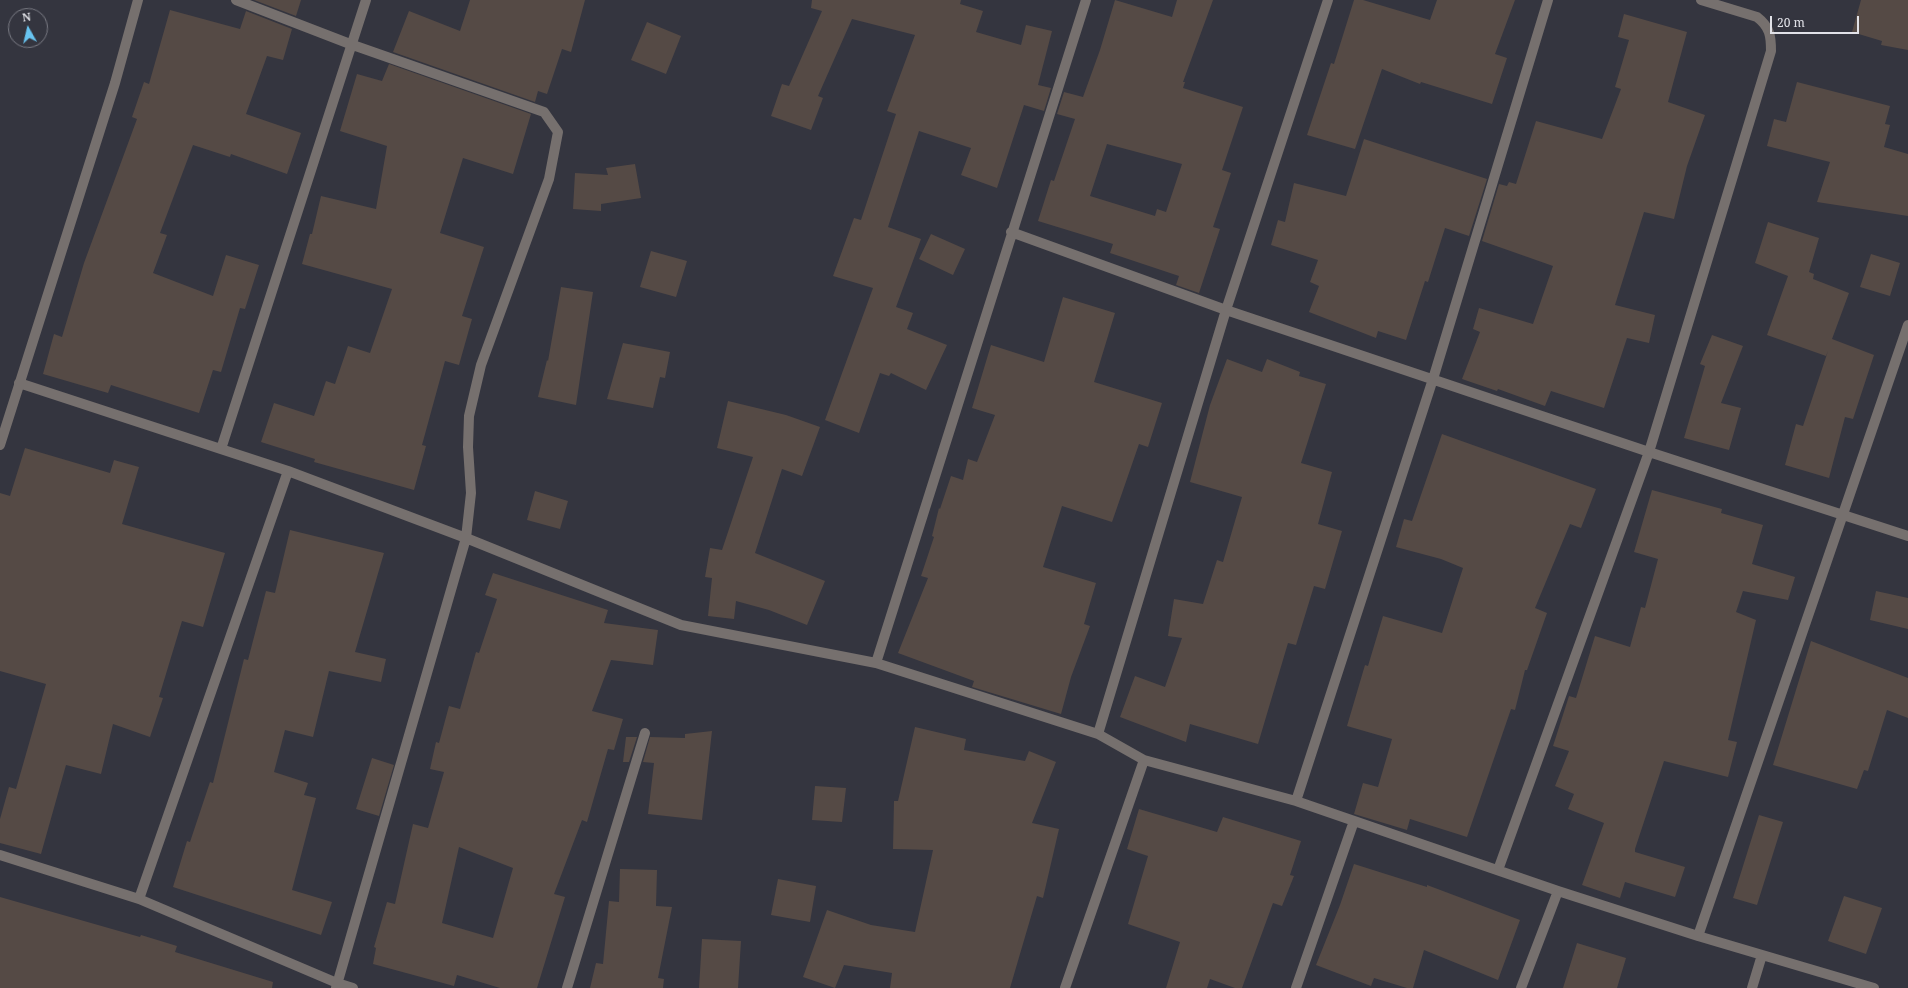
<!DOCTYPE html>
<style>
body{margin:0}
#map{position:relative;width:1908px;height:988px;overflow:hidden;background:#34353f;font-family:"Noto Serif",serif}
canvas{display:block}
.north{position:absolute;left:8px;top:8px;width:40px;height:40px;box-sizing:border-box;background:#34353f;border:1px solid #797a83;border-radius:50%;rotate:352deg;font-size:11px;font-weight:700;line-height:16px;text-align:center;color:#e1e2e8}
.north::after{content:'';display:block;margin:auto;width:14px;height:18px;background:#68c4f0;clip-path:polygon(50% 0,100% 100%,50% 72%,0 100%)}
.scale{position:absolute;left:1770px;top:16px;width:89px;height:18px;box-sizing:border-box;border:2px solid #e1e2e8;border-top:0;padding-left:5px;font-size:12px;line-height:14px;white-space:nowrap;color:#e1e2e8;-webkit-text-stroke:3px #34353f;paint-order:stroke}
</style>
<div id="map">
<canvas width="1908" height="988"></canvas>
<div class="north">N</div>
<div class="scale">20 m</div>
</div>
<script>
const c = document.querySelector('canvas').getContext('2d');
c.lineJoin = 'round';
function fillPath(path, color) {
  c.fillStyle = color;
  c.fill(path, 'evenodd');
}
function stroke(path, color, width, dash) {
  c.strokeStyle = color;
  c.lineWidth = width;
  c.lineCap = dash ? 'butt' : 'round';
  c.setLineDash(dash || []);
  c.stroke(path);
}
const building = new Path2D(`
 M 254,0 L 301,0 L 296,16 Z
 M 470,0 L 585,0 L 571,52 L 562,49 L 547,94 L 538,91 L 535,102 L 393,52 L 409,11 L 460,31 Z
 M 812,0 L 961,0 L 960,4 L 983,11 L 976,32 L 1021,45 L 1026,25 L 1052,31 L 1038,85 L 1051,88 L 1044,111 L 1024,105 L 997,188 L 961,175 L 971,148 L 919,131 L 888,227 L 921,239 L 896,307 L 913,313 L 907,329 L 947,345 L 926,390 L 891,373 L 889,376 L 880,373 L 859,433 L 825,420 L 873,288 L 833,276 L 854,218 L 861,220 L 896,114 L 887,111 L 915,35 L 852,19 L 818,96 L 823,98 L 811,130 L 771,116 L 782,84 L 789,86 L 822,11 L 811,8 Z
 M 1115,0 L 1172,17 L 1177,0 L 1213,0 L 1183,82 L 1185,82 L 1183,88 L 1243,107 L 1222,170 L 1231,173 L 1213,227 L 1220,229 L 1199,293 L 1176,285 L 1179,276 L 1110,253 L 1113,244 L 1038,221 L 1051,180 L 1054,181 L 1075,119 L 1057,114 L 1064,92 L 1083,97 L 1100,50 ZM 1107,144 L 1182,164 L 1166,212 L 1157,209 L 1155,216 L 1090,196 Z
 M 1354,0 L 1363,0 L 1430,20 L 1437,0 L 1515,0 L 1495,54 L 1507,58 L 1492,104 L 1421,82 L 1420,84 L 1382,69 L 1355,149 L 1307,135 L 1331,63 L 1334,64 Z
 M 1861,0 L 1908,0 L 1908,50 L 1881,45 L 1882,41 L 1852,32 Z
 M 170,10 L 240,29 L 246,11 L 292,29 L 283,60 L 267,56 L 246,114 L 301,133 L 287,174 L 231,154 L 230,157 L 193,145 L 160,233 L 167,235 L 153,273 L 213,296 L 226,255 L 259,265 L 245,309 L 240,308 L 221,372 L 213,370 L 199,413 L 111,385 L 108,393 L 43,374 L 54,334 L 62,337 L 84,263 L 137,119 L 132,117 L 144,82 L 149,84 Z
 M 1624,14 L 1687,32 L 1668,102 L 1705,115 L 1687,166 L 1674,219 L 1644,212 L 1615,305 L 1655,315 L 1649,343 L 1627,338 L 1604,408 L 1551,391 L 1545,406 L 1498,389 L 1497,391 L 1462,379 L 1480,332 L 1473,329 L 1479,308 L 1533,324 L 1553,266 L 1482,241 L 1499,184 L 1507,186 L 1509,182 L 1516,184 L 1536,121 L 1602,139 L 1621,89 L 1615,87 L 1629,40 L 1618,37 Z
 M 647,22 L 681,36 L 666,74 L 631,60 Z
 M 389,64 L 531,114 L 513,174 L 463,158 L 440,233 L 484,247 L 462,316 L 472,319 L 459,365 L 445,361 L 422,445 L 426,446 L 414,490 L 314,462 L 315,459 L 261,442 L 274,403 L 314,416 L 326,381 L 335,384 L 348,346 L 370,353 L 392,289 L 302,264 L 310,234 L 312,234 L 321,196 L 376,209 L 387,146 L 340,131 L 357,74 L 382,81 Z
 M 1797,82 L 1890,106 L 1885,124 L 1890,125 L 1884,147 L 1908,154 L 1908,216 L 1817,202 L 1830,162 L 1767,146 L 1774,119 L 1786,122 Z
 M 1364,139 L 1487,179 L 1469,236 L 1445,228 L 1428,282 L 1425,281 L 1406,340 L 1378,331 L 1376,338 L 1309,312 L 1319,286 L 1310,282 L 1318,260 L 1271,245 L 1278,220 L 1285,222 L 1294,183 L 1346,196 Z
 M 635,164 L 641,198 L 601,204 L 601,211 L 573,209 L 575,173 L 608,175 L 606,168 Z
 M 1768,222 L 1819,238 L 1809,272 L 1814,274 L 1813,279 L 1849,293 L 1832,339 L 1874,355 L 1853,419 L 1845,417 L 1829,478 L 1785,465 L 1796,424 L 1803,426 L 1828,351 L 1826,356 L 1767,335 L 1788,276 L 1755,263 Z
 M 931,234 L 965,249 L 953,275 L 919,259 Z
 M 651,251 L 687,261 L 676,297 L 640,287 Z
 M 1871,254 L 1900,263 L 1890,296 L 1860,287 Z
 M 561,287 L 593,292 L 576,405 L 538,397 L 547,360 L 548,361 Z
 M 1063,297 L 1115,313 L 1094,382 L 1162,403 L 1148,447 L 1139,444 L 1112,522 L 1062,506 L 1043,567 L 1096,583 L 1084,624 L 1090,626 L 1071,677 L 1061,714 L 972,687 L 974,681 L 898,653 L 928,578 L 921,576 L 934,537 L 932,536 L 939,508 L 940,509 L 951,476 L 963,480 L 968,459 L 977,462 L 995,415 L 972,408 L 991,345 L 1044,362 Z
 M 1712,335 L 1743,346 L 1721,403 L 1741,408 L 1729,450 L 1684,438 L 1705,366 L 1700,364 Z
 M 623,343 L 670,352 L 665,378 L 660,377 L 653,408 L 607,399 Z
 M 1227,359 L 1262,372 L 1267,359 L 1300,372 L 1299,376 L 1326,384 L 1301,463 L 1332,472 L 1318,524 L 1342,531 L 1325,589 L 1314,586 L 1296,645 L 1288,643 L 1258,744 L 1190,724 L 1186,742 L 1120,717 L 1135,676 L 1165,687 L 1182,638 L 1168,636 L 1174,599 L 1203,604 L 1217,560 L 1223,562 L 1242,497 L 1190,482 L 1210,405 Z
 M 728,401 L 786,415 L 820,427 L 802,476 L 782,469 L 755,553 L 825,581 L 807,625 L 769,610 L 736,601 L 734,619 L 708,616 L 712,578 L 705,577 L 710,548 L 722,550 L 753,457 L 717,448 Z
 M 1442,434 L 1596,489 L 1581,528 L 1570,524 L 1535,608 L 1547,613 L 1527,670 L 1525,670 L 1515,710 L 1511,709 L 1467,837 L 1410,819 L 1407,830 L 1354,814 L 1363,783 L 1378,787 L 1392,739 L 1347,726 L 1365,665 L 1368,666 L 1383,616 L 1442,633 L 1463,568 L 1441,559 L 1396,547 L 1404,519 L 1412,521 Z
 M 25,448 L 110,473 L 114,460 L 139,467 L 122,524 L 225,553 L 203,627 L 182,621 L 159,697 L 163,698 L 150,737 L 113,724 L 101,774 L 66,765 L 41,854 L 0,843 L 0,819 L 9,787 L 16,789 L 46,684 L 0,671 L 0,493 L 10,496 Z
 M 1652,490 L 1722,509 L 1721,513 L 1763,525 L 1752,564 L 1795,577 L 1788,600 L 1743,591 L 1736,612 L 1756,620 L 1728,740 L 1737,742 L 1728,777 L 1664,761 L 1635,849 L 1635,852 L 1685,867 L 1675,897 L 1625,882 L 1620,898 L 1582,885 L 1604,823 L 1568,809 L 1574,794 L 1555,786 L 1569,751 L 1553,746 L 1569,696 L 1576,698 L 1595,636 L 1630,647 L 1641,607 L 1645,608 L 1658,559 L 1634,552 Z
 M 535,491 L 568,501 L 560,529 L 527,520 Z
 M 290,530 L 384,553 L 355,652 L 386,659 L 381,682 L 329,671 L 313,737 L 285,730 L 274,772 L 308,783 L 304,795 L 316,798 L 292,890 L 332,902 L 321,935 L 173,887 L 187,841 L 190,842 L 210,782 L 213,783 L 244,659 L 248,660 L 266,591 L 275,593 Z
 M 493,573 L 608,610 L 604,623 L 658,630 L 653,665 L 611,660 L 592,711 L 623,719 L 614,750 L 608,749 L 587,822 L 582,820 L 554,894 L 565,897 L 537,988 L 500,988 L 457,975 L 454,986 L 373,964 L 376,948 L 374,947 L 387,902 L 395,904 L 413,824 L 428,828 L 444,772 L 430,769 L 436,742 L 439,743 L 449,706 L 460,709 L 476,652 L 479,653 L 497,599 L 485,595 ZM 459,847 L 513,868 L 493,938 L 442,923 Z
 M 1876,591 L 1908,598 L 1908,629 L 1870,620 Z
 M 1811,641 L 1908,678 L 1908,718 L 1887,710 L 1868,771 L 1864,770 L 1857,789 L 1773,765 Z
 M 915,727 L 966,739 L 964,750 L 1025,761 L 1029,751 L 1056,762 L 1032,823 L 1059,829 L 1043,898 L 1037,896 L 1010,988 L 890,988 L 892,973 L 844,965 L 835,988 L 803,977 L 827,910 L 871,925 L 915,932 L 933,850 L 893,849 L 894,801 L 898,801 Z
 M 712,731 L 702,820 L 648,814 L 654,763 L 643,762 L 650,737 L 685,738 L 685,734 Z
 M 626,737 L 637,737 L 629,762 L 623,762 Z
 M 372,758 L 394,765 L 379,816 L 356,809 Z
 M 815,786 L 846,788 L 842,822 L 812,820 Z
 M 1139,809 L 1217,832 L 1223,817 L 1301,841 L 1290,875 L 1294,876 L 1282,906 L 1273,903 L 1242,988 L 1235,988 L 1210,979 L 1207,988 L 1166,988 L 1180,942 L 1128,924 L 1148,856 L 1127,849 Z
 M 1759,815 L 1783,822 L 1757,905 L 1733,898 Z
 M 1354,864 L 1427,887 L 1427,885 L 1520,920 L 1498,980 L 1424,950 L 1413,988 L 1407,988 L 1374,978 L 1371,986 L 1316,965 L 1340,905 Z
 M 620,869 L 657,870 L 656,906 L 672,907 L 658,978 L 664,979 L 663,988 L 590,988 L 596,963 L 603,964 L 609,901 L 619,902 Z
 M 778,879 L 816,886 L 810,922 L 771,915 Z
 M 1844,896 L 1882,908 L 1866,954 L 1828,941 Z
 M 0,897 L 140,937 L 141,935 L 177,946 L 175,952 L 273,982 L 272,988 L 0,988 Z
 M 702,939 L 741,941 L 738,988 L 699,988 Z
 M 1577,943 L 1626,958 L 1617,988 L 1563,988 Z`);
const minor = new Path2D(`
 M 236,0 L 350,44 L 544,112 L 558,132 L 549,179 L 481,365 L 469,416 L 468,447 L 471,493 L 466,538 L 336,988
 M 1011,232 L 1226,310 L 1649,452 L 1908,536
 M 19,383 L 288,471 L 466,538 L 681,625 L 876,663 L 1098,734 L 1144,760 L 1296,801 L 1558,891 L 1698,936 L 1874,988
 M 0,445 L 115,83 L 138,0
 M 221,449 L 366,0
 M 876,663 L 1086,0
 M 1098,734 L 1226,310 L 1328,0
 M 1296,801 L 1433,379 L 1548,0
 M 0,855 L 139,899 L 337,983 L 353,988
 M 1498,870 L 1649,452 L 1771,51 C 1771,36 1770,27 1757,17 L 1701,0
 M 139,899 L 288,471
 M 1698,936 L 1908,325
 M 567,988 L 645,733
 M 1065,988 L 1144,760
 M 1296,988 L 1354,821
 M 1521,988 L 1558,891
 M 1752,988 L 1762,955`);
fillPath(building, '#554a45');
stroke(minor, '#76706e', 10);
</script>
